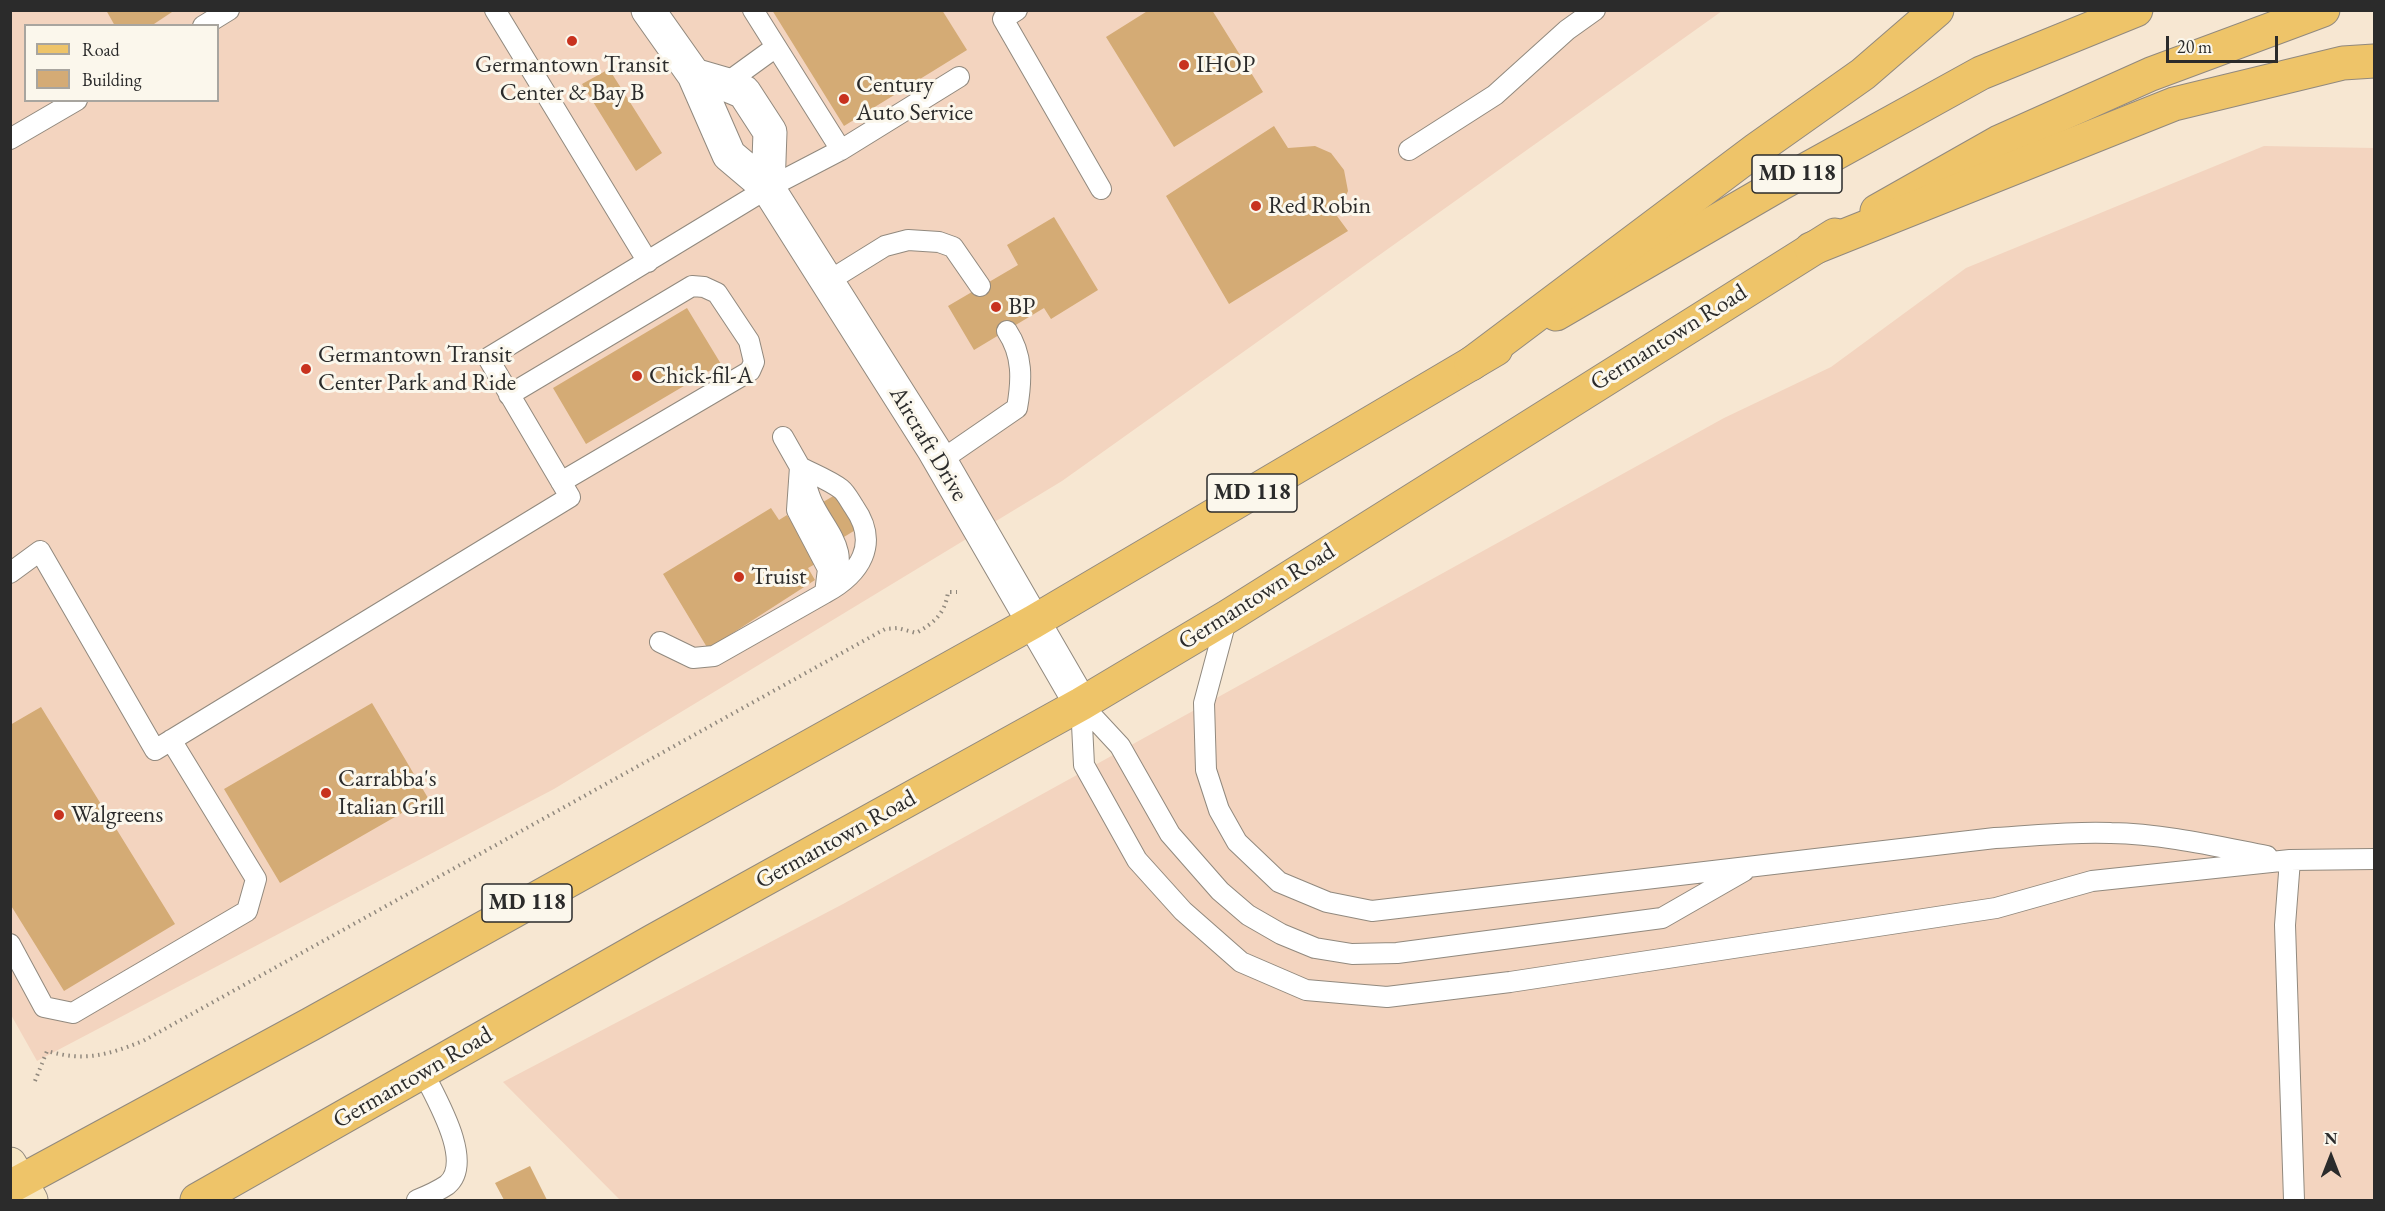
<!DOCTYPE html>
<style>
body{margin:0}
#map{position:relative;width:2385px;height:1211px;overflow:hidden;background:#f7e7d2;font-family:"EB Garamond",serif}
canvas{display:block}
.frame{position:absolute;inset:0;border:12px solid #2b2b2b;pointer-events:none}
.legend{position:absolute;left:24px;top:24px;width:195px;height:78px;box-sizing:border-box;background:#fbf7ec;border:2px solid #a8a59f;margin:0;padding:8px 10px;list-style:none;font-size:18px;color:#2b2b2b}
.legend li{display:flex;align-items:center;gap:12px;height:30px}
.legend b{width:30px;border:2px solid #a8a59f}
.north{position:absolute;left:2301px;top:1127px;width:60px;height:60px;-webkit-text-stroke:4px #fbf7ec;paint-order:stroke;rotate:0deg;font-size:16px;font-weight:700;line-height:24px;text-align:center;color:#2b2b2b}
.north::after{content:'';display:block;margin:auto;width:21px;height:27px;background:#2b2b2b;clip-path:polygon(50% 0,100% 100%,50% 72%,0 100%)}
.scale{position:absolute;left:2166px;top:36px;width:112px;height:27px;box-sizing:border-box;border:3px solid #2b2b2b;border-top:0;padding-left:8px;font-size:18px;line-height:21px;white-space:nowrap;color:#2b2b2b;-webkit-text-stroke:4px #fbf7ec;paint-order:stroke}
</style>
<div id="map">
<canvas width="2385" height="1211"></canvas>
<div class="frame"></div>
<ul class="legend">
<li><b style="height:8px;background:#eec469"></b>Road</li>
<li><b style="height:16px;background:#d4ab75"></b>Building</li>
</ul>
<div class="north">N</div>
<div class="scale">20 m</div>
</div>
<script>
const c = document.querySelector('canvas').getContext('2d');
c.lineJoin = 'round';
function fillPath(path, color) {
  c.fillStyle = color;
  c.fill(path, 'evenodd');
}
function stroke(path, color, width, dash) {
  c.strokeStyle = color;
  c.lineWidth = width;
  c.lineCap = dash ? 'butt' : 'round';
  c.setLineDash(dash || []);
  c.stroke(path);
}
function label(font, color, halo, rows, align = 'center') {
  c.font = font + ' "EB Garamond",serif';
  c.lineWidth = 6;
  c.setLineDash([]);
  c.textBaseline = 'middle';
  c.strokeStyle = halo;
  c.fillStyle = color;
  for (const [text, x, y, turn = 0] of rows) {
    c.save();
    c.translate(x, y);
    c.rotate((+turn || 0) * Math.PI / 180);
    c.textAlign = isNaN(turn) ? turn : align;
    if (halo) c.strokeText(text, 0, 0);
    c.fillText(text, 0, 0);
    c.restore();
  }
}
const built = new Path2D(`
 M 10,11 L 1722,11 L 1062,481 L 554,789 L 37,1061 L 10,1013 ZM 26,26 L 218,26 L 218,100 L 26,100 Z
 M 2264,146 L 2374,148 L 2374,1200 L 620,1200 L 503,1082 L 843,904 L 1724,418 L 1831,367 L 1966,268 Z`);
const building = new Path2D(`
 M 106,10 L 175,10 L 151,26 L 115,26 Z
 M 772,10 L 942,10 L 967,50 L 844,126 Z
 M 1149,10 L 1212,10 L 1263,92 L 1174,147 L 1106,37 Z
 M 609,69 L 662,153 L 636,171 L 582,84 Z
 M 1274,126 L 1288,148 L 1315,146 L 1331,153 L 1344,170 L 1348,191 L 1337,216 L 1348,231 L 1229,304 L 1166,196 Z
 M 1054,217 L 1098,290 L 1051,319 L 1044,308 L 974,350 L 948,306 L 1018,265 L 1007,245 Z
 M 687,308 L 721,364 L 586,444 L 553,388 Z
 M 835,495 L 857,529 L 813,556 L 817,563 L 808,568 L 815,580 L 708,649 L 663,574 L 771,508 L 779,520 L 787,515 L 791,521 Z
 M 372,703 L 428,798 L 280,883 L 224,789 Z
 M 41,707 L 175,924 L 64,991 L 10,904 L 10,725 Z
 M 530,1166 L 547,1200 L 504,1200 L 495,1183 Z`);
const path = new Path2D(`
 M 35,1081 L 47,1051 C 85,1062 107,1055 143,1041 L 885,629 L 898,628 L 916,633 C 934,623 945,614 948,592 L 957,592`);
const service = new Path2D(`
 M 495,10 L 648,262
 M 753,10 L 841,150
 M 1017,10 L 1003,19 L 1101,189
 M 203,26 L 229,10
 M 725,84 L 776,47
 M 10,139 L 77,100
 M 1409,150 L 1495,95 L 1567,30 L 1595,10
 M 827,282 L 885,246 L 908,240 L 939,242 L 953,247 L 980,286
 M 509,395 L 692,286 L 704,287 L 717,293 L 749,341 L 754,362 L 750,371 L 561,482
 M 940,461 L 1017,408 C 1022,380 1023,355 1007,331
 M 800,467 C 813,474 829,480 841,489 C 846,493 850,501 854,507 C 880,544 860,574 825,593
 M 803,476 C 807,487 809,498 815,508 C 830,536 851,554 830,586
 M 10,573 L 40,551 L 155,750 L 570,497 L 488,358 L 768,188 L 841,150 L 959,77
 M 1227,617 L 1204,703 L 1206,770 L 1219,810 L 1237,842 L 1279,882 L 1327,902 L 1372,911 L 1995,838 C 2033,836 2073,831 2111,833 C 2164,834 2215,846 2267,856
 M 660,642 L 693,658 L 714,656 L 825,593 L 828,569 L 797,510 L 800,467 L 783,437
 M 1081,704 L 1084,765 L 1137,860 L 1183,911 L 1241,962 L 1306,990 L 1387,997 L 1510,982 L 1996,908 L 2092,881 L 2290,860 L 2374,859
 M 1081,704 L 1120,746 L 1170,834 L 1220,891 L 1248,915 L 1281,934 L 1315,948 L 1352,954 L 1397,953 L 1662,918 L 1744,871
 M 2290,860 L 2285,925 L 2294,1200
 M 10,944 L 44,1007 L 73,1013 L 247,911 L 256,879 L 171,740
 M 417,1200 C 427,1196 438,1191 447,1185 C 475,1162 435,1097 423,1072`);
const tertiary = new Path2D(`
 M 648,10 L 694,75 L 729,155 L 768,188 L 934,450 L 1081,704
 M 694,75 L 725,84 L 744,92 L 770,132 L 768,188`);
const secondary = new Path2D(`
 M 10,1164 L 31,1200`);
const primary = new Path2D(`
 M 1877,211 L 1999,142 L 2151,74 L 2323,10
 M 1556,314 L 1780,184 L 1981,73 L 2136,10
 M 10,1187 L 311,1024 L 1033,622 L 1496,349
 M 197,1200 L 653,941 L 1081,704 L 1227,617 L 1835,235`);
const motorway = new Path2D(`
 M 1811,249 L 2174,104 L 2343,63 L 2374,61
 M 1471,364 L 1757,149 L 1863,74 L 1937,10`);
const markers = [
 [572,41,6,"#c8321e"],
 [1184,65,6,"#c8321e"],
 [844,99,6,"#c8321e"],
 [1256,206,6,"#c8321e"],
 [996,307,6,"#c8321e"],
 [306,369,6,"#c8321e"],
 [637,376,6,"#c8321e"],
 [739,577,6,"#c8321e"],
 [326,793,6,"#c8321e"],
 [59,815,6,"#c8321e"]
];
const shields = [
 [1797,174,90],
 [1252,493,90],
 [527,903,90]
];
const shieldNames = [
 ["MD 118",1797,174],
 ["MD 118",1252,493],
 ["MD 118",527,903]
];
const poiNames = [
 ["Germantown Transit",572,65,"center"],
 ["Center & Bay B",572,93,"center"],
 ["IHOP",1196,65],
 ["Century",856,85],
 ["Auto Service",856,113],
 ["Red Robin",1268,206],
 ["BP",1008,307],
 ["Germantown Transit",318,355],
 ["Center Park and Ride",318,383],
 ["Chick-fil-A",649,376],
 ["Truist",751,577],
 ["Carrabba's",338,779],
 ["Italian Grill",338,807],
 ["Walgreens",71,815]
];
const streetNames = [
 ["Germantown Road",1669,338,-32],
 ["Aircraft Drive",928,444,59],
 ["Germantown Road",1257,597,-32],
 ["Germantown Road",836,840,-29],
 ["Germantown Road",413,1078,-30]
];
fillPath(built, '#f3d4bf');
fillPath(building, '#d4ab75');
stroke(service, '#91897e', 22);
stroke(tertiary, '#91897e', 35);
stroke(secondary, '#91897e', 35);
stroke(primary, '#91897e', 35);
stroke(motorway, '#91897e', 35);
stroke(path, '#91897e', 4, [1.5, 4.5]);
stroke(service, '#fff', 20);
stroke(tertiary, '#fff', 33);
stroke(secondary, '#f8e7c3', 33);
stroke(primary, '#eec469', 33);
stroke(motorway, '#eec469', 33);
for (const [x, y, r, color] of markers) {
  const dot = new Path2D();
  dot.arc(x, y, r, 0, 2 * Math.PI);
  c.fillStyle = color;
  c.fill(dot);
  stroke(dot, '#fbf7ec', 2);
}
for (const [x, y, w] of shields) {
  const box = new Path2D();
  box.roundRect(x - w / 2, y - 19, w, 38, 4.5);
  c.fillStyle = '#fbf7ec';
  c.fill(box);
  stroke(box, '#2b2b2b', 1.5);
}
label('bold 22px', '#2b2b2b', null, shieldNames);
label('24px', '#2b2b2b', '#fbf7ec', poiNames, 'left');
label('24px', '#2b2b2b', '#fbf7ec', streetNames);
</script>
